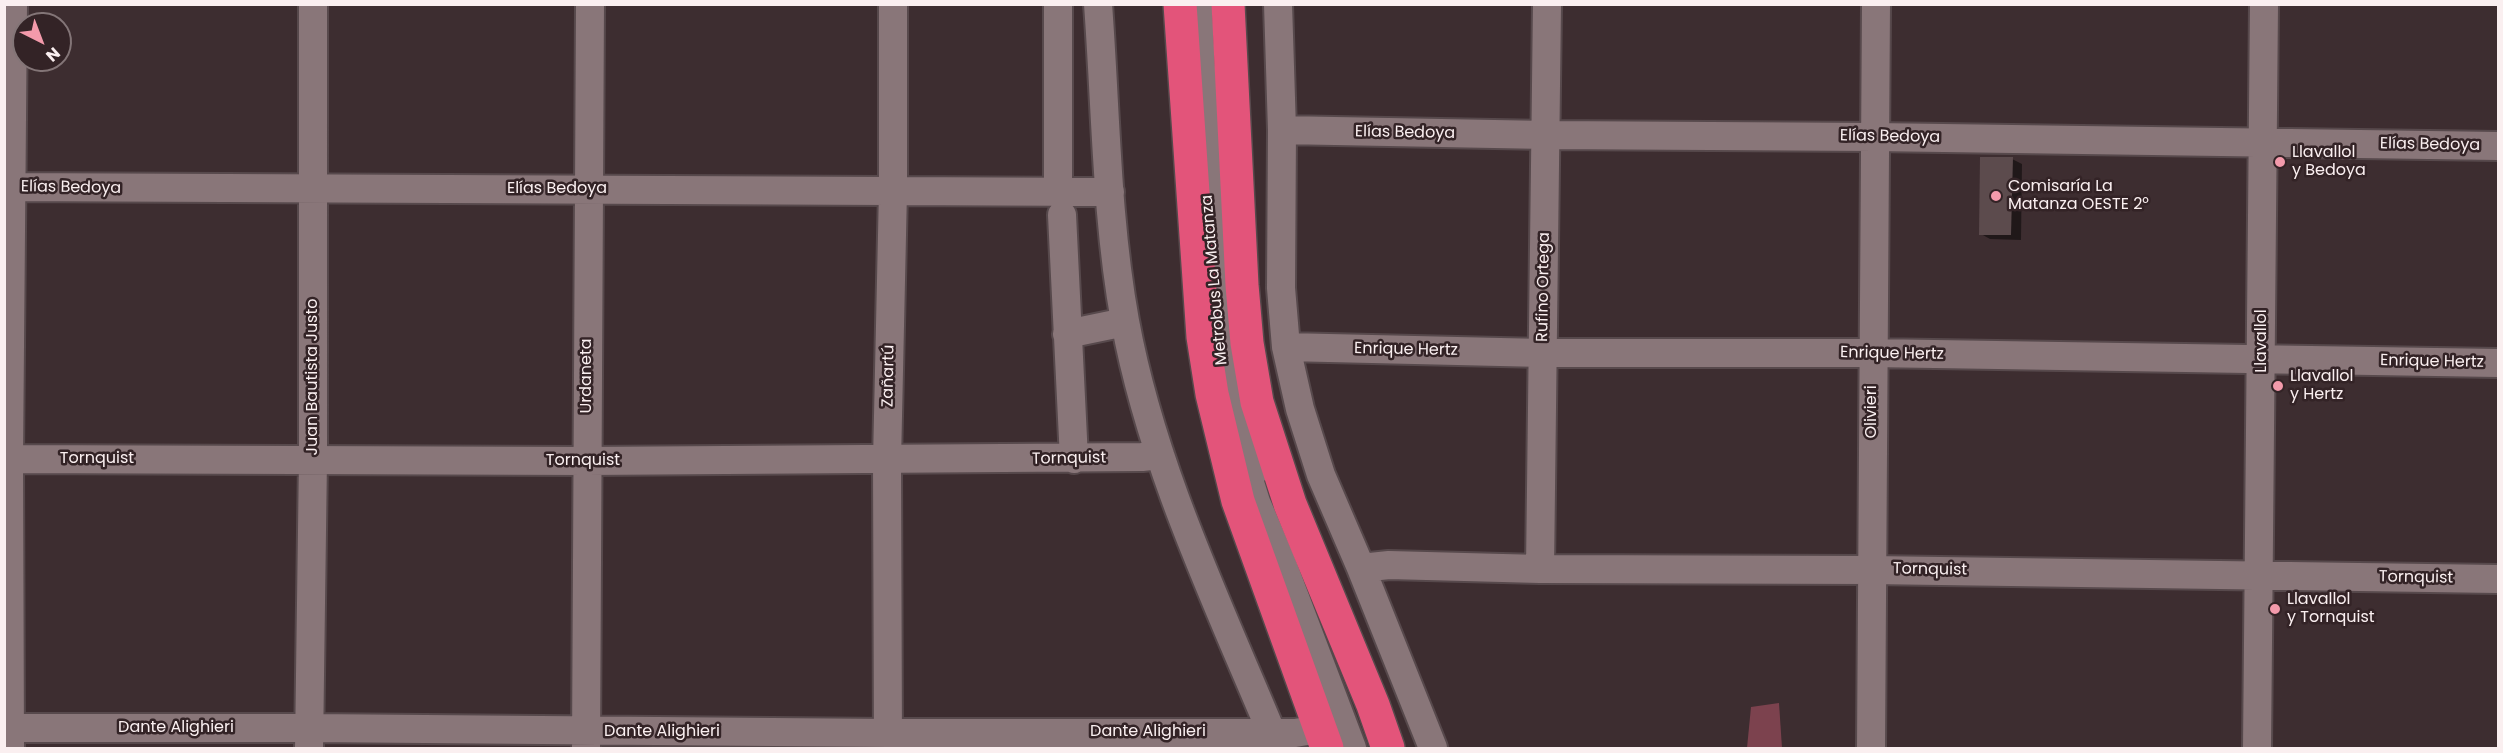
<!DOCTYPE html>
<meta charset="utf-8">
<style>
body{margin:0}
#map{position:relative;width:2503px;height:753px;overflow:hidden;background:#3d2d30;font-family:Poppins,sans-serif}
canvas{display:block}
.frame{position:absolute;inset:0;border:6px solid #faeff0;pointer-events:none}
.north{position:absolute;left:12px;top:12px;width:60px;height:60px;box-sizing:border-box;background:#332326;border:2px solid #837577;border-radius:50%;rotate:138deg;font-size:16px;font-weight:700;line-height:24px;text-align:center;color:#faeff0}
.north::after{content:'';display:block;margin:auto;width:21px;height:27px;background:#f39aab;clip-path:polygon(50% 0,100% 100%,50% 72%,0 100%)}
</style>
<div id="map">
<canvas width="2503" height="753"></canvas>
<div class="frame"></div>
<div class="north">N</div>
</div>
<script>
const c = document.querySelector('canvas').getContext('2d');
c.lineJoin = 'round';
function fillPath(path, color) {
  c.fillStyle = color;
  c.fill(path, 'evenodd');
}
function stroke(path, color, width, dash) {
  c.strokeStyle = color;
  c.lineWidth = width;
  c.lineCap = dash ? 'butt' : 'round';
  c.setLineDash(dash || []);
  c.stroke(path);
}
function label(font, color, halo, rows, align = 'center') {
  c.font = font + ' Poppins,sans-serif';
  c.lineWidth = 5;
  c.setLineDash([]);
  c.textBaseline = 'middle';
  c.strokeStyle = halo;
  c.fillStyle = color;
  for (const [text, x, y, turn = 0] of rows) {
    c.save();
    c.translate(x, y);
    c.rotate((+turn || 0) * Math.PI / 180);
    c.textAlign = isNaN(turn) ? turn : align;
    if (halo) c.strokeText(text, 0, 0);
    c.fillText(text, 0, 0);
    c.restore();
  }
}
const green = new Path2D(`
 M 1779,703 L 1782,748 L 1747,748 L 1751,707 Z`);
const shadow = new Path2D(`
 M 2012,159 L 2022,164 L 2021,240 L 1990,239 L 1981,234 Z`);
const building = new Path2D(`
 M 1980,157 L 2013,157 L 2011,235 L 1979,235 Z`);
const minor = new Path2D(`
 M 1098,4 C 1106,110 1106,217 1125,321 C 1152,469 1221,610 1278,748
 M 1198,4 L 1203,110
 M 1278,4 L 1282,130 L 1281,288 L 1286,347 L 1300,409 L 1321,475 L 1361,568 L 1433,748
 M 1215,87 C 1220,194 1218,306 1241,411 C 1245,430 1252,450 1258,468
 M 1282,130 L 1547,135 L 1874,137 L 2498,146
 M 4,187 L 1110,192
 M 1058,192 L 1058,4
 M 1062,215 L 1074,459
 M 1067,334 L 1125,322
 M 1286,347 L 1543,353 L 1872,353 L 2498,363
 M 1240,451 L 1256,502 L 1280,558 L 1352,748
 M 4,459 L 587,461 L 1142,457 L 1160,455
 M 1361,568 L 1389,565 L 1540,569 L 1871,570 L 2498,579
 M 1540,569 L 1547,4
 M 4,728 L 309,728 L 888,733 L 1295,733 L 1319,729
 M 10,748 L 9,459 L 13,4
 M 309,748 L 313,458 L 313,4
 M 586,748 L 590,4
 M 888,748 L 887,461 L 893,190 L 893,4
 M 1871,748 L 1876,4
 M 2257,748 L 2264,4`);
const highway = new Path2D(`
 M 1180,4 L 1203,337 L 1212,394 L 1238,501 L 1327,748
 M 1228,4 L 1242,285 L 1247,343 L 1257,402 L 1290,504 L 1373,705 L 1388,748`);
const markers = [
 [2280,162,6,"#f39aab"],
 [1996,196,6,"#f39aab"],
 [2278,386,6,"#f39aab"],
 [2275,609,6,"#f39aab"]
];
const streetNames = [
 ["Elías Bedoya",1405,133,1],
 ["Elías Bedoya",1890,137,1],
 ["Elías Bedoya",2430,145,1],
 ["Elías Bedoya",71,188,1],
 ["Elías Bedoya",557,189],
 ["Metrobus La Matanza",1215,280,-95],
 ["Rufino Ortega",1544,287,-89],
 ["Llavallol",2262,341,-90],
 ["Enrique Hertz",1406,350,1],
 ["Enrique Hertz",1892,354,1],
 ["Enrique Hertz",2432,362,1],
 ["Urdaneta",587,376,-90],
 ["Zañartú",889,376,-89],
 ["Juan Bautista Justo",313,377,-90],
 ["Olivieri",1872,412,-90],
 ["Tornquist",97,459],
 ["Tornquist",1069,459,-1],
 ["Tornquist",583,461],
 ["Tornquist",1930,570,1],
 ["Tornquist",2416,578,1],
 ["Dante Alighieri",176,728],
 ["Dante Alighieri",662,732],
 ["Dante Alighieri",1148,732]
];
const poiNames = [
 ["Llavallol",2292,153],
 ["y Bedoya",2292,171],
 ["Comisaría La",2008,187],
 ["Matanza OESTE 2°",2008,205],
 ["Llavallol",2290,377],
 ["y Hertz",2290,395],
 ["Llavallol",2287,600],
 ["y Tornquist",2287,618]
];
fillPath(green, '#7c424e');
fillPath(shadow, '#0007');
fillPath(building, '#5c4b4d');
stroke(minor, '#57494c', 32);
stroke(highway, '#57494c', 36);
stroke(minor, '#897679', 28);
stroke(highway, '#e3547a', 33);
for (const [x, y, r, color] of markers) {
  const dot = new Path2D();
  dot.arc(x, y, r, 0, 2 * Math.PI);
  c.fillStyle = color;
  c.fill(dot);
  stroke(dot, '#332326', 2);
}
label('16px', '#faeff0', '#332326', streetNames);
label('16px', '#faeff0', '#332326', poiNames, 'left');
</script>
